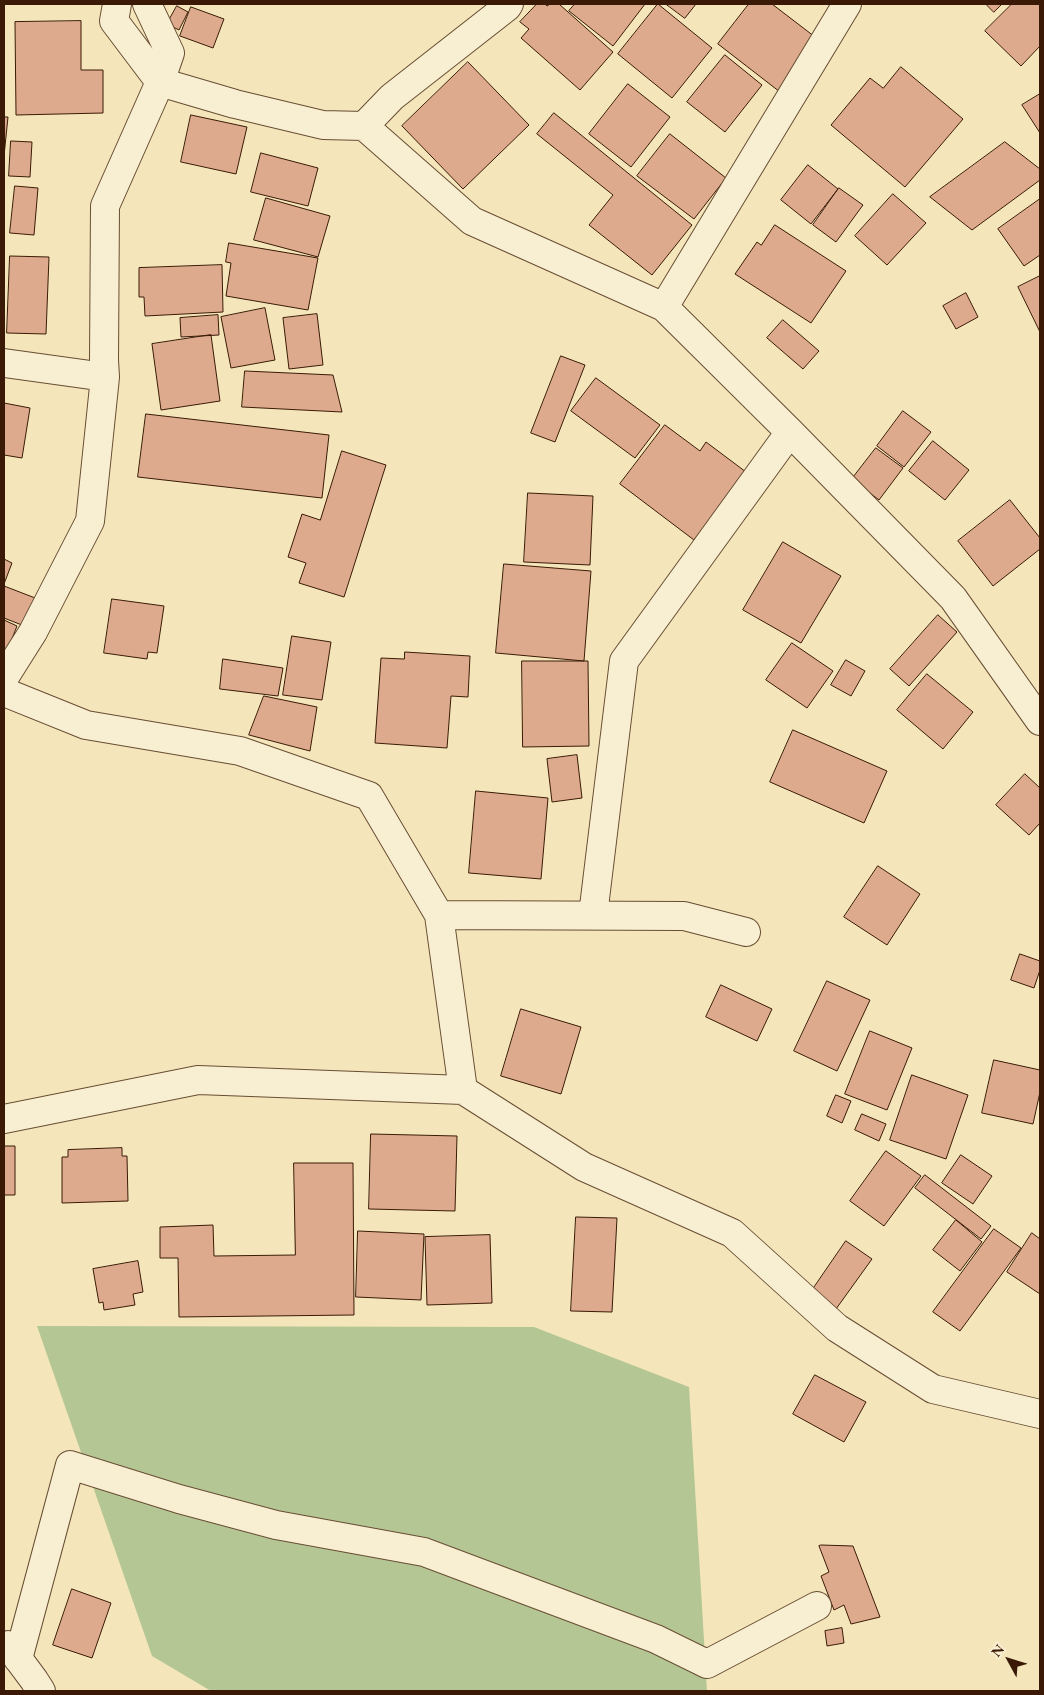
<!DOCTYPE html>
<style>
body{margin:0}
#map{position:relative;width:1044px;height:1695px;overflow:hidden;background:#f4e6ba;font-family:"EB Garamond",serif}
canvas{display:block}
.frame{position:absolute;inset:0;border:5px solid #3a1a06;pointer-events:none}
.north{position:absolute;left:984px;top:1635px;width:50px;height:50px;-webkit-text-stroke:4px #f8efd2;paint-order:stroke;rotate:309deg;font-size:14px;font-weight:700;line-height:20px;text-align:center;color:#3a1a06}
.north::after{content:'';display:block;margin:auto;width:18px;height:22px;background:#3a1a06;clip-path:polygon(50% 0,100% 100%,50% 72%,0 100%)}
</style>
<div id="map">
<canvas width="1044" height="1695"></canvas>
<div class="frame"></div>
<div class="north">N</div>
</div>
<script>
const c = document.querySelector('canvas').getContext('2d');
c.lineJoin = 'round';
function fillPath(path, color) {
  c.fillStyle = color;
  c.fill(path, 'evenodd');
}
function stroke(path, color, width, dash) {
  c.strokeStyle = color;
  c.lineWidth = width;
  c.lineCap = dash ? 'butt' : 'round';
  c.setLineDash(dash || []);
  c.stroke(path);
}
const green = new Path2D(`
 M 37,1326 L 534,1327 L 689,1387 L 707,1691 L 211,1691 L 152,1656 Z`);
const building = new Path2D(`
 M 537,4 L 545,4 L 547,6 L 550,4 L 559,4 L 613,52 L 580,90 L 521,38 L 529,29 L 520,22 Z
 M 575,4 L 645,4 L 613,46 L 569,11 Z
 M 658,4 L 712,48 L 672,98 L 618,54 Z
 M 666,4 L 696,4 L 685,18 Z
 M 749,4 L 772,4 L 819,40 L 780,92 L 718,44 Z
 M 986,4 L 1002,4 L 994,12 Z
 M 1012,4 L 1040,4 L 1040,46 L 1021,66 L 985,31 Z
 M 177,6 L 188,12 L 179,30 L 167,24 Z
 M 191,7 L 224,19 L 213,48 L 180,36 Z
 M 81,21 L 81,70 L 103,70 L 103,113 L 16,115 L 15,22 Z
 M 725,55 L 762,85 L 725,132 L 687,102 Z
 M 468,62 L 529,125 L 463,189 L 402,126 Z
 M 901,67 L 963,119 L 905,187 L 831,125 L 870,78 L 883,88 Z
 M 628,84 L 670,117 L 631,167 L 589,134 Z
 M 1040,94 L 1040,133 L 1022,105 Z
 M 554,113 L 692,225 L 652,275 L 589,225 L 613,195 L 537,134 Z
 M 191,115 L 247,127 L 236,174 L 181,162 Z
 M 4,117 L 8,117 L 4,156 Z
 M 670,134 L 726,178 L 694,219 L 637,176 Z
 M 11,141 L 32,142 L 30,177 L 9,176 Z
 M 1005,142 L 1040,169 L 1040,180 L 972,230 L 930,197 Z
 M 261,153 L 318,168 L 308,206 L 251,192 Z
 M 808,165 L 838,189 L 811,224 L 781,200 Z
 M 15,186 L 38,188 L 34,235 L 10,233 Z
 M 839,188 L 863,205 L 836,242 L 813,225 Z
 M 893,194 L 926,223 L 887,265 L 855,236 Z
 M 266,198 L 330,216 L 318,257 L 254,240 Z
 M 1040,199 L 1040,255 L 1024,266 L 998,229 Z
 M 775,225 L 846,271 L 811,323 L 735,274 L 757,242 L 761,245 Z
 M 229,243 L 318,258 L 308,310 L 226,296 L 231,263 L 226,262 Z
 M 10,256 L 49,257 L 46,334 L 7,333 Z
 M 222,265 L 223,312 L 145,316 L 144,297 L 139,297 L 139,268 Z
 M 1040,276 L 1040,332 L 1018,287 Z
 M 966,293 L 978,317 L 956,329 L 943,306 Z
 M 265,308 L 275,360 L 231,368 L 221,317 Z
 M 317,314 L 323,365 L 289,369 L 283,318 Z
 M 218,315 L 219,335 L 181,337 L 180,318 Z
 M 783,320 L 819,351 L 803,369 L 767,338 Z
 M 211,335 L 220,401 L 161,410 L 152,344 Z
 M 561,356 L 585,365 L 555,442 L 531,433 Z
 M 245,371 L 333,375 L 342,412 L 242,407 Z
 M 596,378 L 660,425 L 635,458 L 571,411 Z
 M 4,403 L 30,408 L 22,458 L 4,455 Z
 M 903,411 L 931,432 L 904,467 L 877,446 Z
 M 146,414 L 329,435 L 322,498 L 138,477 Z
 M 665,425 L 700,451 L 706,442 L 746,472 L 694,540 L 620,484 Z
 M 933,441 L 969,470 L 945,500 L 909,471 Z
 M 876,448 L 903,468 L 879,500 L 852,479 Z
 M 342,451 L 386,465 L 344,597 L 299,583 L 306,563 L 288,557 L 302,514 L 320,520 Z
 M 528,493 L 593,496 L 590,565 L 524,562 Z
 M 1010,500 L 1040,538 L 1040,549 L 993,586 L 958,541 Z
 M 783,542 L 841,576 L 801,643 L 743,610 Z
 M 4,559 L 12,563 L 4,584 Z
 M 504,564 L 591,571 L 584,661 L 496,653 Z
 M 4,586 L 43,601 L 32,629 L 4,618 Z
 M 112,599 L 164,606 L 157,653 L 148,652 L 147,659 L 104,653 Z
 M 938,615 L 957,632 L 909,686 L 890,669 Z
 M 4,620 L 17,626 L 4,659 Z
 M 292,636 L 331,642 L 322,700 L 283,695 Z
 M 792,643 L 833,671 L 807,708 L 766,680 Z
 M 405,652 L 470,656 L 468,697 L 451,696 L 447,748 L 375,743 L 381,658 L 404,659 Z
 M 223,659 L 283,668 L 278,696 L 220,689 Z
 M 846,660 L 865,671 L 851,696 L 831,685 Z
 M 522,661 L 588,661 L 589,746 L 523,747 Z
 M 927,674 L 973,712 L 943,749 L 897,710 Z
 M 264,696 L 317,707 L 310,751 L 249,735 Z
 M 793,730 L 887,771 L 864,823 L 770,782 Z
 M 577,755 L 582,798 L 552,802 L 547,759 Z
 M 1025,774 L 1040,788 L 1040,823 L 1029,835 L 996,805 Z
 M 476,791 L 548,798 L 541,879 L 469,873 Z
 M 878,866 L 920,894 L 887,945 L 844,917 Z
 M 1020,954 L 1040,961 L 1040,970 L 1034,988 L 1011,980 Z
 M 827,981 L 870,1000 L 837,1071 L 794,1051 Z
 M 721,985 L 772,1009 L 757,1041 L 706,1017 Z
 M 521,1009 L 581,1027 L 561,1094 L 501,1076 Z
 M 870,1031 L 912,1048 L 887,1110 L 845,1094 Z
 M 994,1060 L 1040,1070 L 1040,1092 L 1033,1124 L 982,1113 Z
 M 912,1075 L 968,1095 L 946,1159 L 890,1140 Z
 M 836,1095 L 851,1101 L 842,1123 L 827,1116 Z
 M 862,1114 L 886,1124 L 879,1141 L 855,1130 Z
 M 371,1134 L 457,1136 L 455,1211 L 369,1209 Z
 M 4,1146 L 15,1146 L 15,1195 L 4,1195 Z
 M 122,1148 L 122,1156 L 127,1156 L 128,1201 L 62,1203 L 62,1157 L 68,1157 L 68,1150 Z
 M 886,1151 L 921,1176 L 884,1226 L 850,1201 Z
 M 961,1155 L 992,1176 L 973,1204 L 942,1183 Z
 M 294,1163 L 353,1163 L 354,1315 L 179,1317 L 178,1258 L 160,1258 L 160,1227 L 213,1225 L 214,1256 L 295,1255 Z
 M 925,1175 L 991,1226 L 981,1239 L 915,1188 Z
 M 576,1217 L 617,1218 L 612,1312 L 571,1311 Z
 M 956,1220 L 982,1242 L 960,1271 L 933,1250 Z
 M 994,1229 L 1021,1248 L 960,1331 L 933,1312 Z
 M 358,1231 L 424,1234 L 421,1300 L 356,1297 Z
 M 1032,1233 L 1040,1239 L 1040,1294 L 1007,1272 Z
 M 490,1235 L 492,1303 L 427,1305 L 425,1237 Z
 M 846,1241 L 872,1259 L 836,1309 L 811,1292 Z
 M 138,1261 L 143,1292 L 133,1294 L 135,1305 L 104,1310 L 103,1302 L 99,1303 L 93,1269 Z
 M 815,1375 L 866,1402 L 844,1442 L 793,1414 Z
 M 821,1545 L 853,1546 L 880,1617 L 851,1624 L 844,1605 L 834,1610 L 821,1576 L 829,1572 L 819,1546 Z
 M 72,1589 L 111,1603 L 92,1658 L 53,1645 Z
 M 842,1628 L 844,1643 L 827,1646 L 825,1631 Z`);
const minor = new Path2D(`
 M 117,4 L 114,21 L 160,82 L 235,104 L 323,125 L 364,126 L 392,97 L 507,7 L 509,4
 M 364,126 L 472,221 L 664,307 L 790,432 L 953,598 L 1040,721
 M 664,307 L 847,4
 M 4,363 L 105,377
 M 4,678 L 33,632 L 90,521 L 105,377 L 104,360 L 105,206 L 160,82 L 170,53 L 147,4
 M 4,692 L 86,725 L 240,751 L 369,796 L 439,915 L 463,1090 L 584,1167 L 732,1233 L 837,1328 L 933,1389 L 1040,1414
 M 439,915 L 684,916 L 746,932
 M 593,915 L 624,661 L 790,432
 M 4,1119 L 198,1080 L 463,1090
 M 8,1645 L 34,1680 L 41,1691
 M 18,1659 L 70,1465 L 179,1499 L 276,1525 L 424,1552 L 656,1639 L 707,1664 L 817,1606`);
fillPath(green, '#b5c695');
fillPath(building, '#ddaa8d');
stroke(building, '#3a1a06', 1);
stroke(minor, '#684d33', 30);
stroke(minor, '#f8efd2', 28);
</script>
